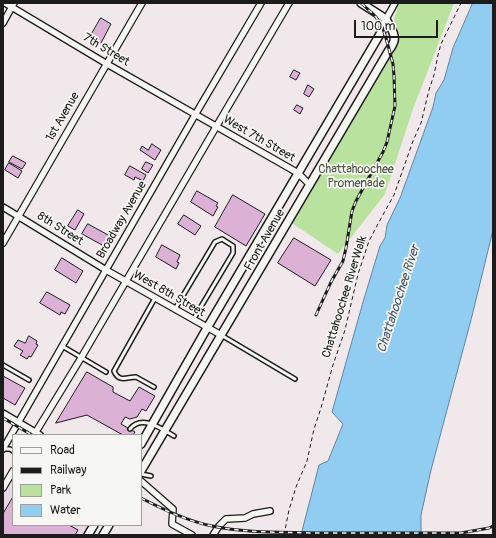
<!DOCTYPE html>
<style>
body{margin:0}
#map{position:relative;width:496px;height:538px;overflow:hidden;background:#f1e8ec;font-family:Pangolin,sans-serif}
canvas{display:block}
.frame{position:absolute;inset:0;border:4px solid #1c1c1c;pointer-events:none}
.legend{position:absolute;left:12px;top:434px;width:130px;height:92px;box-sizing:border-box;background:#f6f6f2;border:1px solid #9f9f9c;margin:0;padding:5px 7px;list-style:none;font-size:12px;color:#1c1c1c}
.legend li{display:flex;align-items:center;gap:8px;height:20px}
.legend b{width:20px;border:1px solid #9f9f9c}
.scale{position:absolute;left:354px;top:20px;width:84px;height:18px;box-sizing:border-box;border:2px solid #1c1c1c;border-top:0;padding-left:5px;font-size:12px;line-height:14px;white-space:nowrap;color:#1c1c1c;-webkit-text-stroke:3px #f6f6f2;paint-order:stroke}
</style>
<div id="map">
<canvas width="496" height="538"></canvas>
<div class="frame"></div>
<ul class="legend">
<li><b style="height:5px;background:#f6f6f2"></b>Road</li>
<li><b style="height:5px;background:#1c1c1c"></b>Railway</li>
<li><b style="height:11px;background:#b8e29e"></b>Park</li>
<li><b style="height:11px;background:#91ccf1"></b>Water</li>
</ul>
<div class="scale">100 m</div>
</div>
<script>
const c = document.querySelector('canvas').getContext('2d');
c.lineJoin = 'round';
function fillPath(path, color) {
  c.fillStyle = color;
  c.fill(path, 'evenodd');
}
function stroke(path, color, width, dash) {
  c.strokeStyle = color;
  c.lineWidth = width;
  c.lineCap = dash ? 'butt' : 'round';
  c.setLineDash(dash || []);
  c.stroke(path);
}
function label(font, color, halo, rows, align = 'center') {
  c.font = font + ' Pangolin,sans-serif';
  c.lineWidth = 3.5;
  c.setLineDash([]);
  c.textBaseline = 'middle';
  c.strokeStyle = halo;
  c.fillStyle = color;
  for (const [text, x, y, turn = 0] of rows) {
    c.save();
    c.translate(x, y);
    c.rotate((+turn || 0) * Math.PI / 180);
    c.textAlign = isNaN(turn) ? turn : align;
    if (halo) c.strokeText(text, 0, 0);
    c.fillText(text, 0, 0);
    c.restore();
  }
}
const built = new Path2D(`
 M 13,478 L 13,525 L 90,525 L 84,535 L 3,535 L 3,495 Z`);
const green = new Path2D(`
 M 399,3 L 454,3 L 413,109 L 385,194 L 338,254 L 292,223 L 400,35 L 394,19 Z`);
const water = new Path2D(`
 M 473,3 L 493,3 L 493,230 L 472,316 L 431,470 L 421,515 L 421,535 L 301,535 L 319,465 L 328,461 L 343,424 L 332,412 L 363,302 L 380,246 L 385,238 L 387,225 L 400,198 L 433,107 L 436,93 L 444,80 L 453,48 Z`);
const building = new Path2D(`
 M 101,18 L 111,24 L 101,43 L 90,37 Z
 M 294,70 L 300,73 L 296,80 L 290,77 Z
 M 308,85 L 314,89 L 309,97 L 304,94 Z
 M 297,105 L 303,108 L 300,114 L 294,110 Z
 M 152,144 L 161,150 L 155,160 L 140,150 L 142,146 L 148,150 Z
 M 13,156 L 26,163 L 22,169 L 9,162 Z
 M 146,162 L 153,165 L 148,173 L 142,169 Z
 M 9,163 L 22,171 L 18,178 L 5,170 Z
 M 130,166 L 146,175 L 143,181 L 135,177 L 134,180 L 125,175 Z
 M 197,191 L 218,203 L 216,206 L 218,207 L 213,216 L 191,202 Z
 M 233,195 L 265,214 L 246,246 L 215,227 Z
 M 78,210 L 84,214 L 75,230 L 68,226 Z
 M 184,215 L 201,226 L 195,235 L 178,224 Z
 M 88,224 L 110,236 L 104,246 L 82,234 Z
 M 294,238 L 331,260 L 315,286 L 278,263 Z
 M 162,245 L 180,255 L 177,262 L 179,263 L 176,269 L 156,257 Z
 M 62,258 L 83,271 L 76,283 L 55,270 Z
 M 47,292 L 70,305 L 65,314 L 61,312 L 60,315 L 40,303 Z
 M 29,336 L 37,341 L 36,344 L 38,345 L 31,357 L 29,356 L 27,359 L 20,355 L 23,351 L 14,346 L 18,340 L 25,343 Z
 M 87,372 L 113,387 L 113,392 L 130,401 L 139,387 L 155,396 L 146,411 L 142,409 L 137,417 L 130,419 L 125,417 L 121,424 L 135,432 L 133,435 L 123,435 L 87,415 L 56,423 Z
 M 3,376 L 25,388 L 15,405 L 3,398 Z
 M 13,497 L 13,525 L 69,525 L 78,530 L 75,535 L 3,535 L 3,514 Z`);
const path = new Path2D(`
 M 284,535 L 289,510 L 296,487 L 307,461 L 314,429 L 321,408 L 333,365 L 345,330 L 358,274 L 369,241 L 379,222 L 394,195 L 413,141 L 421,123 L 429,90 L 434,75 L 438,55 L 441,44 L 461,3`);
const service = new Path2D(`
 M 175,309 L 215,242 L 222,239 L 233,246 L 233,253 L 193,320
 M 221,335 L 295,379
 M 62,346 L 106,372
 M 3,365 L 29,380
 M 154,387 L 136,377 C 127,377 119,383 114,371 L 155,298
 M 130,429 C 142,414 162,429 174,436
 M 3,449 L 10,449 L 13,451
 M 141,474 L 151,476`);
const minor = new Path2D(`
 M 5,3 L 107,64 L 298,173 L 310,185
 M 386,19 L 395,3
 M 3,23 L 14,3
 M 3,207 L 106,270 L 221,335
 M 3,243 L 142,3
 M 3,413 L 40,435
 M 34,435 L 81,358 L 216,127 L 289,3
 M 3,449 L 195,115 L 261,3
 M 141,481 L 173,509 L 172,524 L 192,535
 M 3,488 L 13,471
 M 213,535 L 219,526 L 226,519 L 245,518 L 253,514 L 270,511`);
const tertiary = new Path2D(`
 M 361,3 L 386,19
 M 141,444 L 207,328 L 383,29 L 386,19
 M 141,471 L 389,50 C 391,48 393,44 394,41 C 396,33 389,26 386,19
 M 88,535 L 94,525
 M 103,535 L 109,525`);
const rail = new Path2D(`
 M 316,315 L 331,282 L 343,261 L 346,248 L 352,211 L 356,201 L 383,152 L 387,142 L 395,106 L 394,76 L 393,64 L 386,38 L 383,29 L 376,17 L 371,12 L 361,3
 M 3,418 L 32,435
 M 141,498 C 164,510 187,521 212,526 C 245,533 280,532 315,533 C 358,533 402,533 446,533 L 461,533 L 489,528 L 493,526`);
const streetNames = [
 ["7th Street",106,50,31],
 ["1st Avenue",63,117,-60],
 ["West 7th Street",259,139,30],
 ["Broadway Avenue",122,220,-60],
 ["8th Street",60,229,32],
 ["Front Avenue",265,240,-60],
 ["West 8th Street",169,294,30],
 ["Chattahoochee RiverWalk",345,297,-73]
];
const parkNames = [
 ["Chattahoochee",356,170],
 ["Promenade",356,184]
];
const waterNames = [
 ["Chattahoochee River",399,299,-72]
];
fillPath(built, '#ead8e5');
fillPath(green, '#b8e29e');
fillPath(water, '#91ccf1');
stroke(water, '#62869c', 1);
fillPath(building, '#dbb1d6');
stroke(building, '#1c1c1c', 1);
stroke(service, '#1c1c1c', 6);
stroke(minor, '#1c1c1c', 8);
stroke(tertiary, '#1c1c1c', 10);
stroke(path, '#1c1c1c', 1, [4, 3]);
stroke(service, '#f6f6f2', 3);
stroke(minor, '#f6f6f2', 5.5);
stroke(tertiary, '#f6f6f2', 7);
stroke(rail, '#1c1c1c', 3);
stroke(rail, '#f6f6f2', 1.5, [4.5]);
label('12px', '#1c1c1c', '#f6f6f2', streetNames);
label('12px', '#4b5743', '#f6f6f2', parkNames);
label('italic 13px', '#455a67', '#f6f6f2', waterNames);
</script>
